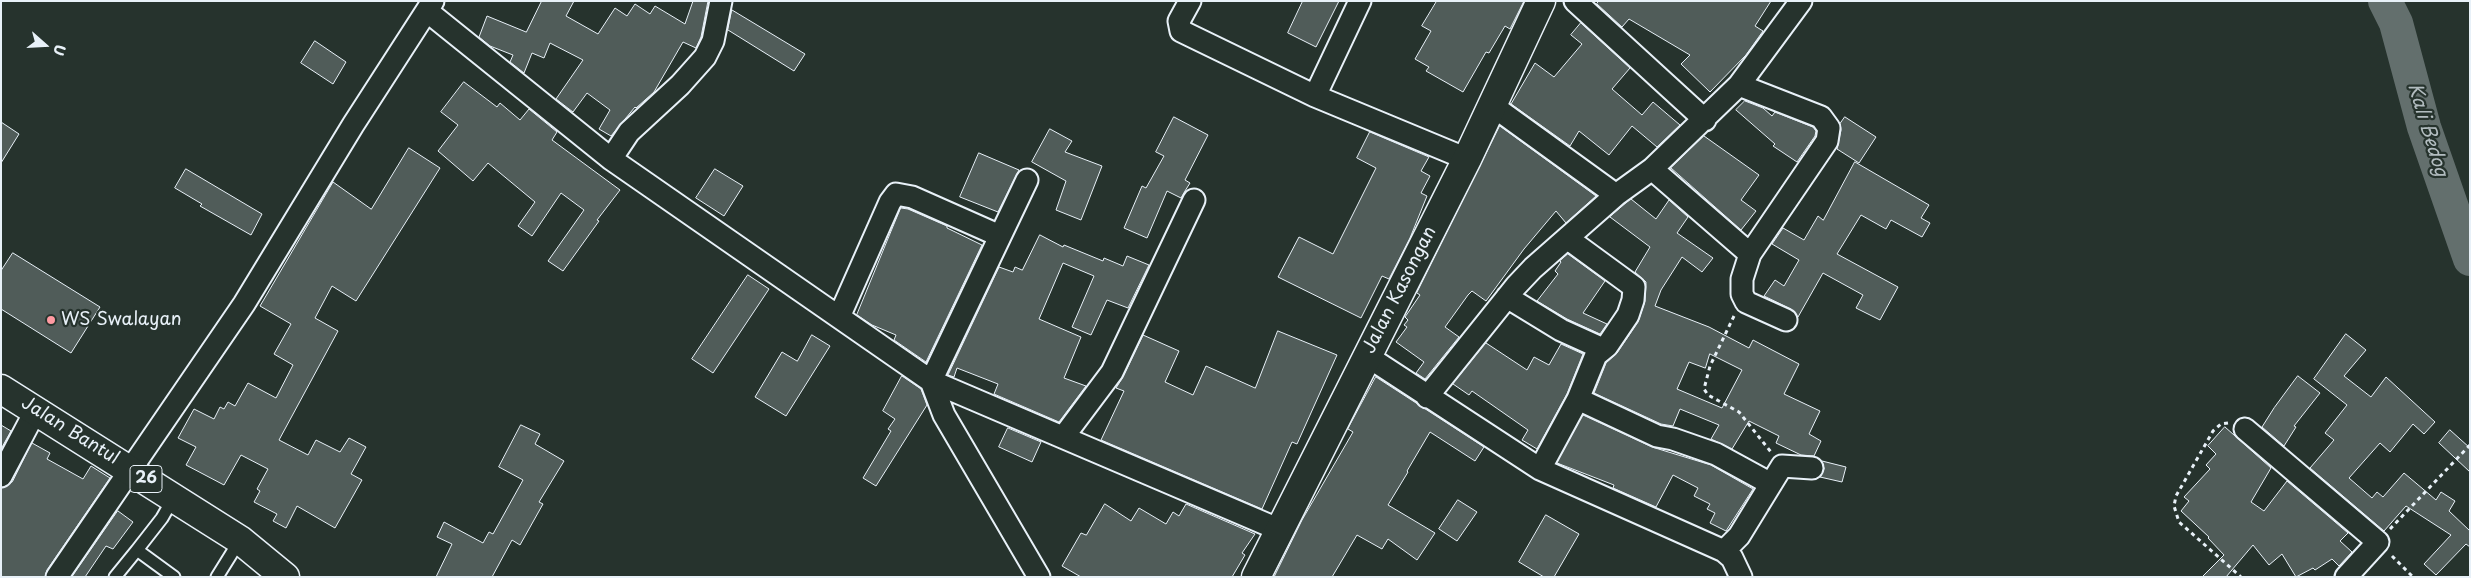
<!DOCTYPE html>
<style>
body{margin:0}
#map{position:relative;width:2471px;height:578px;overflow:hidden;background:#26332d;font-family:"Playpen Sans",sans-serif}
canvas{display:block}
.frame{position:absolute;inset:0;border:2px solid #e8f1f8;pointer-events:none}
.north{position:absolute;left:20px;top:20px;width:50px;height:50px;-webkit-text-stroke:4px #26332d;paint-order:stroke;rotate:109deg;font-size:14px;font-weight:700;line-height:20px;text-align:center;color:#e8f1f8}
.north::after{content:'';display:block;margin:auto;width:18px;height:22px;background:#e8f1f8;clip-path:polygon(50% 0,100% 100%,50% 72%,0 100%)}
</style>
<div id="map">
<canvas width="2471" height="578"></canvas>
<div class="frame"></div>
<div class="north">U</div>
</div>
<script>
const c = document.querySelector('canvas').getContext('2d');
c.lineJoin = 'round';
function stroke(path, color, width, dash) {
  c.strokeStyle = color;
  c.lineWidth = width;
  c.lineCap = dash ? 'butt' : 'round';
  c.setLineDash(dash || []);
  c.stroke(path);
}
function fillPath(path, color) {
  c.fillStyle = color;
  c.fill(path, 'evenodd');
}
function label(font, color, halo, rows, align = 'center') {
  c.font = font + ' "Playpen Sans",sans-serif';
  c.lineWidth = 4.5;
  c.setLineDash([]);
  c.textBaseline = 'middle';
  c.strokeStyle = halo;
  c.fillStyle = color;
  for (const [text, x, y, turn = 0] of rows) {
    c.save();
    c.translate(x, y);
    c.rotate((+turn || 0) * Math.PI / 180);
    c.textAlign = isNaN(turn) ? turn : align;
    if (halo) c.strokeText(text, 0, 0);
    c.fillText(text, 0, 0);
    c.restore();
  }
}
const river = new Path2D(`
 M 2385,1 L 2396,23 L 2424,127 L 2470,259`);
const building = new Path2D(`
 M 542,1 L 574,1 L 566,16 L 598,34 L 615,8 L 627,16 L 635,4 L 650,14 L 655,6 L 685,24 L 693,1 L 708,1 L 701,37 L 696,48 L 683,42 L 654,92 L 636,108 L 635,107 L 611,136 L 599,129 L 610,110 L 587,93 L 573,112 L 556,99 L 583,60 L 550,43 L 544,58 L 532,53 L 524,73 L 510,62 L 513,55 L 490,46 L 479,37 L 487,16 L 526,32 Z
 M 1303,1 L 1339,1 L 1316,47 L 1288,33 Z
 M 1437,1 L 1524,1 L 1510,29 L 1505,26 L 1489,53 L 1486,52 L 1463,92 L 1426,71 L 1429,67 L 1415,59 L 1431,31 L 1422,26 Z
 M 1599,1 L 1771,1 L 1755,26 L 1763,31 L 1746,55 L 1710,92 L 1681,64 L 1690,55 L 1629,19 L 1622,27 L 1597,4 Z
 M 732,10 L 805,54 L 794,71 L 728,30 Z
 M 1581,23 L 1630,68 L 1612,89 L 1642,115 L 1653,102 L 1680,125 L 1657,147 L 1632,126 L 1609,155 L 1579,131 L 1570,146 L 1511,104 L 1535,63 L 1554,77 L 1582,44 L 1571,35 Z
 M 315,41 L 346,62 L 333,84 L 301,63 Z
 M 464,82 L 497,107 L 500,103 L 520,120 L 529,109 L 557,132 L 552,140 L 620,190 L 597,220 L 599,221 L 563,271 L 548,261 L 584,210 L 561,193 L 532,236 L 518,226 L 535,202 L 488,163 L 473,181 L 438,151 L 458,125 L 441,112 Z
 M 1745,101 L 1763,108 L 1772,116 L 1775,112 L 1813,127 L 1816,131 L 1815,136 L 1797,162 L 1773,146 L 1775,144 L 1736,110 Z
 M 1174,117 L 1208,135 L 1185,180 L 1190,183 L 1185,191 L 1181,198 L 1167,191 L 1147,238 L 1124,228 L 1142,186 L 1146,188 L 1164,156 L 1156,152 Z
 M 1845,117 L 1876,137 L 1859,163 L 1837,149 L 1841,130 L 1840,124 Z
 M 1,122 L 19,134 L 1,163 Z
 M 1500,126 L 1596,196 L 1566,223 L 1556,211 L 1524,249 L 1486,301 L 1472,291 L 1468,295 L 1445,327 L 1459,337 L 1425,379 L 1416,373 L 1424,362 L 1396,342 L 1407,327 L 1404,325 L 1408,320 L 1405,317 L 1420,295 L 1417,293 Z
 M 1050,129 L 1072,141 L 1065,152 L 1102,166 L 1081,220 L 1056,210 L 1066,181 L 1032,162 Z
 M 1370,132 L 1429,157 L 1421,171 L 1430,176 L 1421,193 L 1427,196 L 1410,238 L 1389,279 L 1382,276 L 1361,318 L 1278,277 L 1299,237 L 1333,254 L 1376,168 L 1357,158 Z
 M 1704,136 L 1759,175 L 1741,200 L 1756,211 L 1741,230 L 1671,168 Z
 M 409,148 L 440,168 L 356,301 L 332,286 L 315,318 L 338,331 L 279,440 L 308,455 L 316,440 L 340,452 L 349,438 L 366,447 L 351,474 L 362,480 L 335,528 L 297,506 L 286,528 L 273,521 L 277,514 L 254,502 L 260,491 L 257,489 L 268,469 L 241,455 L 224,485 L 186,465 L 196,447 L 178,438 L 194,409 L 214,419 L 220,407 L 224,409 L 228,402 L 235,406 L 248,383 L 276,398 L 293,365 L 274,354 L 291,324 L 260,306 L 333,182 L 371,209 Z
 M 979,153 L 1019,170 L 998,212 L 960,197 Z
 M 1855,162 L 1929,205 L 1921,218 L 1930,223 L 1922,237 L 1891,220 L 1886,229 L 1861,215 L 1837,254 L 1898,287 L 1880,320 L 1856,308 L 1863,295 L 1823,273 L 1798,317 L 1791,309 L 1764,296 L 1775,280 L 1784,286 L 1799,260 L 1772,244 L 1783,228 L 1804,240 L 1818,216 L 1823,220 Z
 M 186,169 L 262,214 L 251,235 L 200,206 L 202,204 L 175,188 Z
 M 715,169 L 743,186 L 724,216 L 696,198 Z
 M 1631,199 L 1656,219 L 1669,200 L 1688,217 L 1677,233 L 1713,258 L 1702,272 L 1682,257 L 1661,290 L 1655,306 L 1709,327 L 1749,348 L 1753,340 L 1799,364 L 1784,394 L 1820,411 L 1809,434 L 1821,441 L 1814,456 L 1801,455 L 1776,443 L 1779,436 L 1749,421 L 1732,449 L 1711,439 L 1719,425 L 1680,409 L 1673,426 L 1661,424 L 1594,393 L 1606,363 L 1617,353 L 1638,322 L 1645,301 L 1646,282 L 1635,272 L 1650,247 L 1610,217 ZM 1710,354 L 1742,370 L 1722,408 L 1677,389 L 1689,362 L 1705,368 Z
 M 901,208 L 908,209 L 947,226 L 947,228 L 982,245 L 926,362 L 894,340 L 896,335 L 872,325 L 857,315 Z
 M 1040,235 L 1063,247 L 1064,245 L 1103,261 L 1104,258 L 1123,266 L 1127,256 L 1149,265 L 1128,308 L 1107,300 L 1091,335 L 1072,327 L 1094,276 L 1063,263 L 1039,319 L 1081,337 L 1064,378 L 1086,386 L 1059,422 L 994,394 L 998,384 L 957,368 L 954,377 L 948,375 L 999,267 L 1013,272 L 1015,267 L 1022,270 Z
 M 13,253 L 100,307 L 71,353 L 1,309 L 1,271 Z
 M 1568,254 L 1605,281 L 1583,313 L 1607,324 L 1600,334 L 1567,319 L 1537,301 L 1558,274 L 1555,271 L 1561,262 L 1560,261 Z
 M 748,275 L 769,289 L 713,373 L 692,359 Z
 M 1278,331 L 1337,355 L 1297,444 L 1292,442 L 1262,509 L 1101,440 L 1124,391 L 1116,388 L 1123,377 L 1143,335 L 1179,351 L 1165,382 L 1193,395 L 1206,366 L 1255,388 Z
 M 2346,334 L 2366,350 L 2344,376 L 2371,397 L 2386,377 L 2435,422 L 2424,434 L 2413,424 L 2390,452 L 2380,443 L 2349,478 L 2372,498 L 2377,492 L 2383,497 L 2404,473 L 2436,500 L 2441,492 L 2455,501 L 2449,511 L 2470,531 L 2470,547 L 2466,544 L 2436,575 L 2424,564 L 2451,535 L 2406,506 L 2384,531 L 2310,468 L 2334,440 L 2325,433 L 2347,405 L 2314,379 Z
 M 812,335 L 830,346 L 786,416 L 755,397 L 782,352 L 797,361 Z
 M 1486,343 L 1527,370 L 1534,357 L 1549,365 L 1561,344 L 1583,354 L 1567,394 L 1537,449 L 1522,440 L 1528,430 L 1472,391 L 1469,395 L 1453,384 Z
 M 902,376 L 921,389 L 927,405 L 876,486 L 863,478 L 891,431 L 888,429 L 895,419 L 883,411 Z
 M 2298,376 L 2320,393 L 2294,426 L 2296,427 L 2284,446 L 2262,427 L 2274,408 Z
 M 1376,377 L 1484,447 L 1475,461 L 1430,432 L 1407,471 L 1408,472 L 1388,505 L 1435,533 L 1417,560 L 1388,539 L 1382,549 L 1357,535 L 1332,577 L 1274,577 L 1302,520 L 1353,432 L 1348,429 Z
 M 1583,415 L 1652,447 L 1711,465 L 1753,489 L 1726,531 L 1710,523 L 1715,513 L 1707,509 L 1710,504 L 1694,496 L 1698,488 L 1673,475 L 1656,507 L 1613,488 L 1614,485 L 1557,463 Z
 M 1,425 L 11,431 L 1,449 Z
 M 521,425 L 540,434 L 535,444 L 564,461 L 539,502 L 543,504 L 520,545 L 512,540 L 492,577 L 436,577 L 452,544 L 437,537 L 444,522 L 483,543 L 489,532 L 493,534 L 523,480 L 499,467 Z
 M 2225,427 L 2271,468 L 2251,502 L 2264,511 L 2287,481 L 2348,533 L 2340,541 L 2352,552 L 2339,566 L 2332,559 L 2315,570 L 2313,568 L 2296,577 L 2282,554 L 2269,565 L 2253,545 L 2226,577 L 2202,577 L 2224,555 L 2208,538 L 2209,537 L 2181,511 L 2189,501 L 2184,497 L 2210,469 L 2206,465 L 2216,454 L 2208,446 Z
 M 1008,428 L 1041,442 L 1032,462 L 999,447 Z
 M 2450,430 L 2470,448 L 2470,472 L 2439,443 Z
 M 32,443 L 50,453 L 47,459 L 83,479 L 91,466 L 110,478 L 47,570 L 45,577 L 1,577 L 1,488 L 12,482 Z
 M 1822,461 L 1846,467 L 1842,482 L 1820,477 L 1824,469 Z
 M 1458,500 L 1477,512 L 1457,541 L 1439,529 Z
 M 1105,504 L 1131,521 L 1139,508 L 1166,524 L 1173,512 L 1179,516 L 1186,504 L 1255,534 L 1242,553 L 1245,555 L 1232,577 L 1081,577 L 1062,566 L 1081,533 L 1086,535 Z
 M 118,511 L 133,522 L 113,549 L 106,546 L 85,577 L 72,577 Z
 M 1546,515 L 1579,534 L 1554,577 L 1544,577 L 1519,562 Z`);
const path = new Path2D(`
 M 1734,316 L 1710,366 L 1704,389 L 1708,395 L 1739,412 L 1771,452
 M 2228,423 L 2221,424 L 2213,431 L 2176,496 L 2174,506 L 2179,522 L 2241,577
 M 2390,529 L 2470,445
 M 2392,556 L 2413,577`);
const lane = new Path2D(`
 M 137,550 L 162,518 L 174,497
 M 115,577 L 137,550 L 174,577
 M 217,577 L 240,540`);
const street = new Path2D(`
 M 1190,1 L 1179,21 L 1181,31 L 1315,96 L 1467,159
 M 1575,1 L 1705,120
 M 427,11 L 611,159 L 931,381 L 1280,530
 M 1739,85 L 1821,117 L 1829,128 L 1827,141 L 1750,254 L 1742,279 L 1742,294 L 1746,302 L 1786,320
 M 1315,96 L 1360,1
 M 1493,106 L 1616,195
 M 611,159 L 629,132 L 680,85 L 705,57 L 713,41 L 721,1
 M 1652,169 L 1750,254
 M 1027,180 L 931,381 L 944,415 L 1039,577
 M 1567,238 L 1634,287 L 1633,300 L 1628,315 L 1607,346 L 1596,355 L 1578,399
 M 1507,297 L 1561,330 L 1603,349
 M 839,317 L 890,202 L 896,194 L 912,197 L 1000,236
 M 1367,356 L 1540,469 L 1724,551 L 1732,558 L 1741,577
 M 1427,397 L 1516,286 L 1533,268 L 1616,195 L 1652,169 L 1739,85 L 1801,1
 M 2245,429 L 2378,542 L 2346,577
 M 1064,436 L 1112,372 L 1194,200
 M 1540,469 L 1578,399 L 1657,436 L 1673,439 L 1716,454 L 1771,484
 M 1,476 L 36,410
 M 1724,551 L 1739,536 L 1782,466 L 1812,468
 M 57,577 L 244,304 L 353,125 L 433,1`);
const secondary = new Path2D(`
 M 1256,577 L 1467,159 L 1541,1`);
const primary = new Path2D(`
 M 1,389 L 240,540 L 285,577`);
const markers = [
 [51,320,5,"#ff9aa2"]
];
const shields = [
 [146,479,32]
];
const shieldNames = [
 ["26",146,479]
];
const streetNames = [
 ["Jalan Kasongan",1400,290,-63],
 ["Jalan Bantul",70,431,32]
];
const poiNames = [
 ["WS Swalayan",61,320]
];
const waterNames = [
 ["Kali Bedog",2427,130,73]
];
stroke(river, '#636f6d', 34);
fillPath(building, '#505c59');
stroke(building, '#e8f1f8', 1);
stroke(lane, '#e8f1f8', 15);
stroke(street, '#e8f1f8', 25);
stroke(secondary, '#e8f1f8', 31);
stroke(primary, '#e8f1f8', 31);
stroke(path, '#e8f1f8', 3, [4, 4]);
stroke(lane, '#26332d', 11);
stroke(street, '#26332d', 21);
stroke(secondary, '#26332d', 28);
stroke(primary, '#26332d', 28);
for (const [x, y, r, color] of markers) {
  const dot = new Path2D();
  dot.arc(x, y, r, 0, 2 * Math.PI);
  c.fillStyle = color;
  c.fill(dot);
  stroke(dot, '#26332d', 2);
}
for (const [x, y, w] of shields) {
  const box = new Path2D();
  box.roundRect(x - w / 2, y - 13.5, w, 27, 4);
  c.fillStyle = '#26332d';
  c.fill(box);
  stroke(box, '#e8f1f8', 1);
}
label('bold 16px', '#e8f1f8', null, shieldNames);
label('18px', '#e8f1f8', '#26332d', streetNames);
label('18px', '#e8f1f8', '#26332d', poiNames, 'left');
label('italic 19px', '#b3bdc0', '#26332d', waterNames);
</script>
